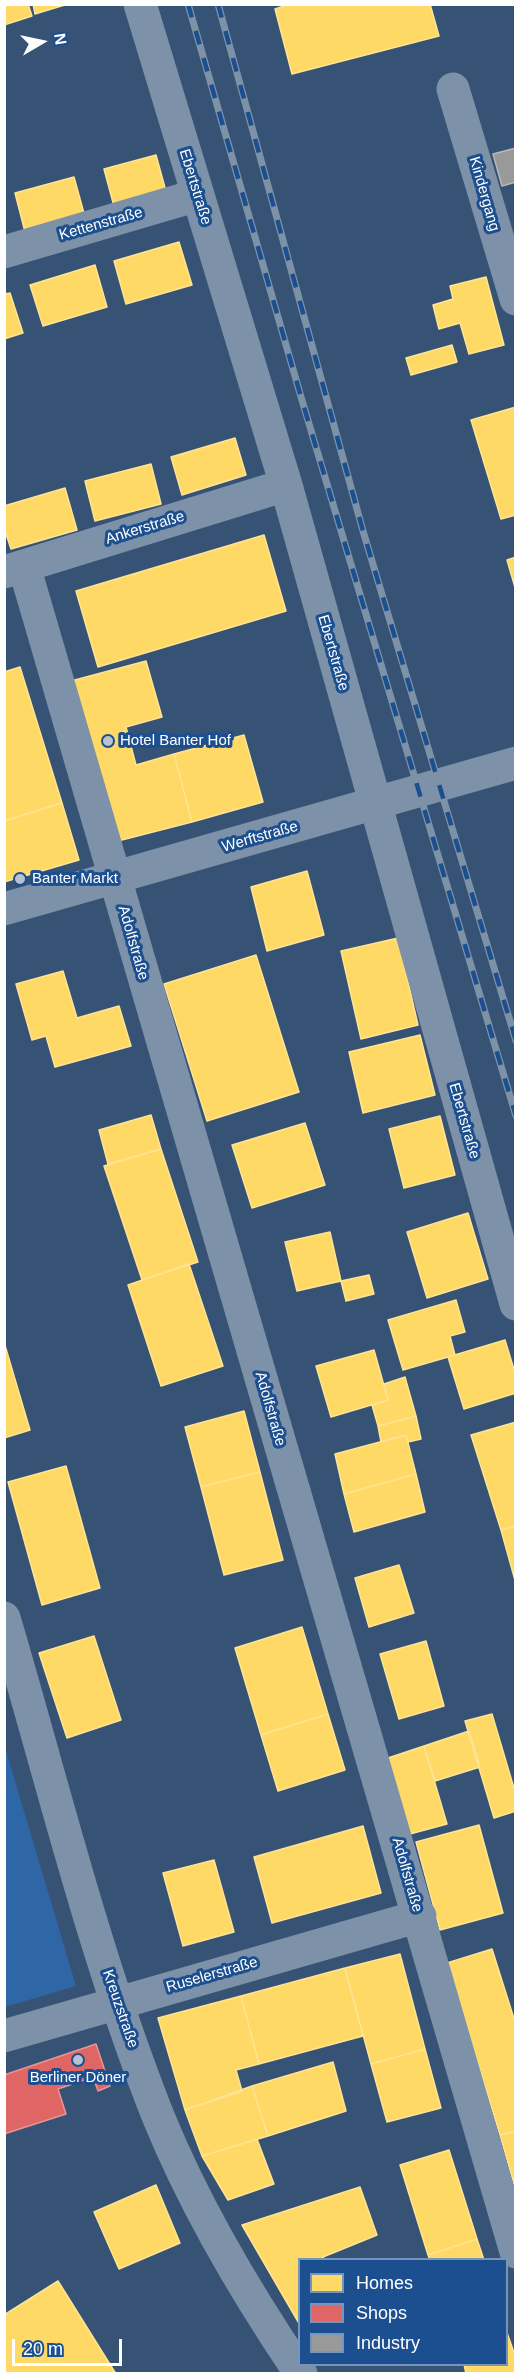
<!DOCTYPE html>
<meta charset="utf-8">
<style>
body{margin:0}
#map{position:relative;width:520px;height:2378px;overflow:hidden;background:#365274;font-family:Helvetica,sans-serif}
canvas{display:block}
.frame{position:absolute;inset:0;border:6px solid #fff;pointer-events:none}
.legend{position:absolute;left:298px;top:2258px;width:210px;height:108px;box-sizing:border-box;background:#1b4f8f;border:2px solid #7695bc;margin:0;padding:8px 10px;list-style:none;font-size:18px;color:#fff}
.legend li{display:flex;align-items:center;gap:12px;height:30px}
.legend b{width:30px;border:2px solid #7695bc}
.north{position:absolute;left:12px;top:12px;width:60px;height:60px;-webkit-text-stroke:4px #1b4f8f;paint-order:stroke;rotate:81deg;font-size:16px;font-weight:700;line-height:24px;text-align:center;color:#fff}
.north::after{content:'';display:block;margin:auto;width:21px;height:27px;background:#fff;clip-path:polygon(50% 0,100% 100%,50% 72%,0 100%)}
.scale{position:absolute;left:12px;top:2339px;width:110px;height:27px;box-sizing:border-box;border:3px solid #fff;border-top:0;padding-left:8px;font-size:18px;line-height:21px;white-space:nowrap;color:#fff;-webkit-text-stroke:4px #1b4f8f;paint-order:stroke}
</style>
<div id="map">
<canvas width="520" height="2378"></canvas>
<div class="frame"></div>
<ul class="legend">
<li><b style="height:16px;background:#ffd966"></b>Homes</li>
<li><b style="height:16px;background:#e06666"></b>Shops</li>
<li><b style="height:16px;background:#999"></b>Industry</li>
</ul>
<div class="north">N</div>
<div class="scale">20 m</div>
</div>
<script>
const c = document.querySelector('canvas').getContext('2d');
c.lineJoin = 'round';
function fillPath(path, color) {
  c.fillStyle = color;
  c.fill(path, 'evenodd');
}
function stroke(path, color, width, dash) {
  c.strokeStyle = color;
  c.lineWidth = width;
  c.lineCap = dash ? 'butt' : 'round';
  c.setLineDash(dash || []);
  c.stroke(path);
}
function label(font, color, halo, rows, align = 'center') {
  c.font = font + ' Helvetica,sans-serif';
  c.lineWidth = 6;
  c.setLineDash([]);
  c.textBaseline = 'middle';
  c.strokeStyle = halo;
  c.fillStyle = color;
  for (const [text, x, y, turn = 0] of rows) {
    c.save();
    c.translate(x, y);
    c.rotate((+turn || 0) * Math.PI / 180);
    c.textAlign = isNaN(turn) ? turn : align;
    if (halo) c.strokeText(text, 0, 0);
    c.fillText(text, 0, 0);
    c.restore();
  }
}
const green = new Path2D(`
 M 4,1744 L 76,1986 L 5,2007 L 4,2007 Z`);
const homes = new Path2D(`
 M 4,4 L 28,4 L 32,16 L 4,25 Z
 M 33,4 L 68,4 L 35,14 Z
 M 290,4 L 430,4 L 439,36 L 292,74 L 275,9 Z
 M 156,155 L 167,195 L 115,210 L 104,169 Z
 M 74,177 L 85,217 L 25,232 L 15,193 Z
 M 179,242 L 192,285 L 126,304 L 114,261 Z
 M 95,265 L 107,307 L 43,326 L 30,285 Z
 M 486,277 L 504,345 L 469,354 L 460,323 L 439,329 L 433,305 L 453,299 L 450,286 Z
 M 10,293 L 23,333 L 4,339 L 4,294 Z
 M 452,345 L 457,362 L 411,375 L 406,358 Z
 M 516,407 L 516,515 L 501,519 L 471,420 Z
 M 235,438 L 246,475 L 182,495 L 171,457 Z
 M 151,464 L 161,504 L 95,521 L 85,481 Z
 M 65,488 L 77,530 L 11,549 L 4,528 L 4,506 Z
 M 264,535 L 286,611 L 98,667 L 76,591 Z
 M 516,557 L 516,591 L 507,560 Z
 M 146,661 L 162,717 L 126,727 L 136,765 L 174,754 L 192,822 L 114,842 L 71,681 Z
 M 20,667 L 62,803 L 4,821 L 4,672 Z
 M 244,735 L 263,802 L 192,822 L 174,754 Z
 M 62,803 L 79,860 L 4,882 L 4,821 Z
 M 307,871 L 324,935 L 267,951 L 251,887 Z
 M 398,938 L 418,1025 L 361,1039 L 341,951 Z
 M 256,955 L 299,1092 L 207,1121 L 164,984 Z
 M 63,971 L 77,1018 L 119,1006 L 131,1046 L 55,1067 L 46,1036 L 32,1040 L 16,984 Z
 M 420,1035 L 435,1095 L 363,1113 L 349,1052 Z
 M 151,1115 L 161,1149 L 108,1164 L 99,1130 Z
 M 440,1116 L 455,1175 L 404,1188 L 389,1129 Z
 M 305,1123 L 325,1185 L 252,1208 L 232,1145 Z
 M 161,1149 L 198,1262 L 142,1280 L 104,1166 Z
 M 468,1213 L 488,1279 L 427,1298 L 407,1232 Z
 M 330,1232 L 341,1281 L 297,1291 L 285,1242 Z
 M 189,1264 L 223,1366 L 161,1386 L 128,1285 Z
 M 369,1275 L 374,1294 L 346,1301 L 341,1281 Z
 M 456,1300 L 465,1332 L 450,1336 L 455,1355 L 403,1370 L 388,1320 Z
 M 505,1340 L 516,1376 L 516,1393 L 464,1409 L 448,1357 Z
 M 4,1342 L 30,1430 L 4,1438 Z
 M 374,1350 L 388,1400 L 331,1417 L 316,1366 Z
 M 405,1377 L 416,1416 L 378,1426 L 372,1405 L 388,1400 L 384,1384 Z
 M 244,1411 L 260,1472 L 201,1487 L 185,1427 Z
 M 416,1416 L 421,1439 L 408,1442 L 406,1435 L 381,1442 L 378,1426 Z
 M 516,1422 L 516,1526 L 501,1530 L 471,1435 Z
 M 406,1435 L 416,1474 L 344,1494 L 335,1454 Z
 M 66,1466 L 100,1588 L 42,1605 L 8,1482 Z
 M 260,1472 L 283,1560 L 224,1575 L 201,1487 Z
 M 416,1474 L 425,1512 L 354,1532 L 344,1494 Z
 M 516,1526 L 516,1584 L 501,1530 Z
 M 399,1565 L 414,1613 L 369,1627 L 355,1578 Z
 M 302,1627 L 328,1714 L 261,1735 L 235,1648 Z
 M 94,1636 L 121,1720 L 67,1738 L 39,1653 Z
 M 426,1641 L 444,1706 L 399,1719 L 380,1654 Z
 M 328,1714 L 345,1770 L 278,1791 L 261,1735 Z
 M 492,1714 L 516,1795 L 516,1811 L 494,1818 L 465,1721 Z
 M 469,1731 L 480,1767 L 435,1781 L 424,1746 Z
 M 424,1746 L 447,1824 L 410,1834 L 388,1758 Z
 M 479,1825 L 503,1913 L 440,1930 L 416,1842 Z
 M 363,1826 L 381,1893 L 272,1923 L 254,1857 Z
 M 214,1860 L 234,1932 L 183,1946 L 163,1873 Z
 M 492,1949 L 516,2025 L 516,2131 L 500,2135 L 447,1963 Z
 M 400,1954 L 425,2049 L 371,2064 L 345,1968 Z
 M 345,1968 L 363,2036 L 259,2064 L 241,1996 Z
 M 241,1996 L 259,2064 L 236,2070 L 242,2091 L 185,2110 L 158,2018 Z
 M 425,2049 L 441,2108 L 387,2122 L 371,2064 Z
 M 333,2062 L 346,2111 L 268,2136 L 252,2086 Z
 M 252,2086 L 268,2136 L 202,2156 L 185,2110 Z
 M 516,2131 L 516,2191 L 500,2135 Z
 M 257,2139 L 274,2184 L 228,2200 L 202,2156 Z
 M 449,2150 L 477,2239 L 428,2255 L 400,2165 Z
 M 156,2185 L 180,2243 L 119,2269 L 94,2212 Z
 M 360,2187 L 377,2235 L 323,2257 L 324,2260 L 300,2260 L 300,2325 L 242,2225 Z
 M 477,2239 L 484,2260 L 430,2260 L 428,2255 Z
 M 58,2281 L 116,2374 L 4,2374 L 4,2315 Z
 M 506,2330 L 516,2358 L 516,2374 L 466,2374 L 464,2364 L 506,2364 Z`);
const shops = new Path2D(`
 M 96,2044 L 110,2086 L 98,2091 L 93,2077 L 58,2089 L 66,2114 L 4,2134 L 4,2075 Z`);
const industry = new Path2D(`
 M 516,148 L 516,182 L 502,186 L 493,154 Z`);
const minor = new Path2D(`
 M 140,4 L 286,485 L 516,1304
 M 453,89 L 516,299
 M 4,252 L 198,195
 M 24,566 L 516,2252
 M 4,572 L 286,485
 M 4,909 L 516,763
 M 4,1618 C 53,1784 94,1955 158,2116 C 195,2207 246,2293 301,2374
 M 4,2036 L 420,1916`);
const rail = new Path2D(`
 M 188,4 L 301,397 L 516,1116
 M 218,4 L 363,531 L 516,1041`);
const markers = [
 [108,741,6,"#b9c2ce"],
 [20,879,6,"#b9c2ce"],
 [78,2060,6,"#b9c2ce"]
];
const streetNames = [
 ["Ebertstraße",195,187,73],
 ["Kindergang",484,194,74],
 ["Kettenstraße",101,224,-16],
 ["Ankerstraße",145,528,-17],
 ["Ebertstraße",333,653,74],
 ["Werftstraße",260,837,-16],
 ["Adolfstraße",133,943,74],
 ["Ebertstraße",464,1121,74],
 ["Adolfstraße",270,1409,74],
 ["Adolfstraße",407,1875,74],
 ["Ruselerstraße",212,1975,-16],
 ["Kreuzstraße",120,2009,71]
];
const poiNames = [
 ["Hotel Banter Hof",120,741],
 ["Banter Markt",32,879],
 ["Berliner Döner",78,2078,"center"]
];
fillPath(green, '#2f66a5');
fillPath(homes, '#ffd966');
stroke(homes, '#ffe494', 1.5);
fillPath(shops, '#e06666');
stroke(shops, '#e99494', 1.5);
fillPath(industry, '#999');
stroke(industry, '#b8b8b8', 1.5);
stroke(minor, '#7d92a8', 33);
stroke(rail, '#7e92a7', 7);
stroke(rail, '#1b4f8f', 4.5, [14]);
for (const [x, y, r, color] of markers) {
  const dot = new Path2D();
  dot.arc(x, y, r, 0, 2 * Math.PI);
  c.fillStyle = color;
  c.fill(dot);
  stroke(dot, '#1b4f8f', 2);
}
label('15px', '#fff', '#1b4f8f', streetNames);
label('15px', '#fff', '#1b4f8f', poiNames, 'left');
</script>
